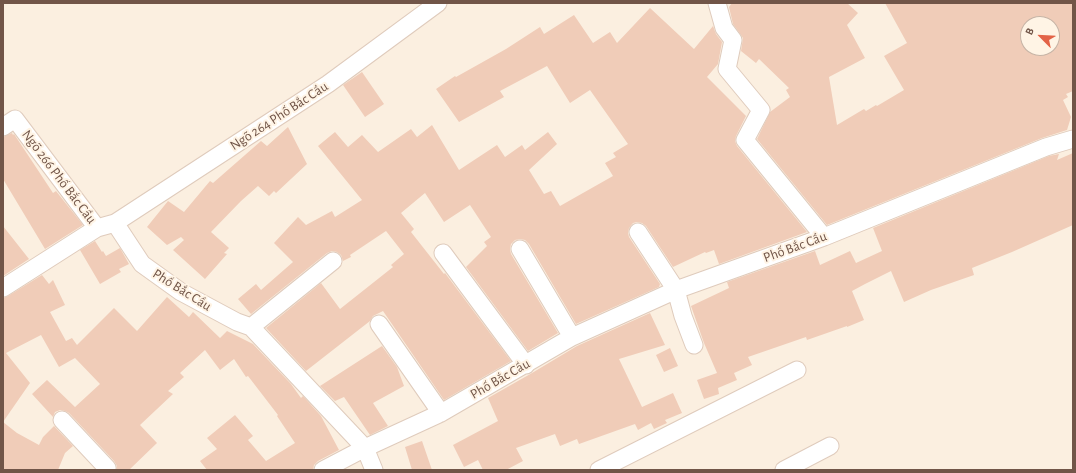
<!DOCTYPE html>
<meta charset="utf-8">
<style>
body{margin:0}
#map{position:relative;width:1076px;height:473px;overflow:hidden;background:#fbefe0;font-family:"Alegreya Sans",sans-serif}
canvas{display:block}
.frame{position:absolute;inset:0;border:4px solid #715548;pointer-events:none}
.north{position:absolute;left:1020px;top:16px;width:40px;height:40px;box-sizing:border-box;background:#fff4e5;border:1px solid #c6b4a6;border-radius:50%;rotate:294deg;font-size:11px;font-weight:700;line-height:16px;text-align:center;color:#715548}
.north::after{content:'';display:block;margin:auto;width:14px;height:18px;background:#e36347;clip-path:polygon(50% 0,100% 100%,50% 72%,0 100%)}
</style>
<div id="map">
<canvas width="1076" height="473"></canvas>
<div class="frame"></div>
<div class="north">B</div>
</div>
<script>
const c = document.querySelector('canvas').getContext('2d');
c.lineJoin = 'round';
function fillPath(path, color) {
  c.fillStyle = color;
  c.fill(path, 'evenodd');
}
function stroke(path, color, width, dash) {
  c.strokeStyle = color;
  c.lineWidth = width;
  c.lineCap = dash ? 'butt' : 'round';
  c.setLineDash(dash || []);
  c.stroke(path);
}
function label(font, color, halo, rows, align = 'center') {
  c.font = font + ' "Alegreya Sans",sans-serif';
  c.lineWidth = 4;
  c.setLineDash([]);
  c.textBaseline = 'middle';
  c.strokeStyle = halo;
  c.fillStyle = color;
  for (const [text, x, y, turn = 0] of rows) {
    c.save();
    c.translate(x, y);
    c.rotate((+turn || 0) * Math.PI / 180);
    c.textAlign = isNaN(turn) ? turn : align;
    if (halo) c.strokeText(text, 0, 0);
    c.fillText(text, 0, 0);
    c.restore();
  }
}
const building = new Path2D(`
 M 732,3 L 847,3 L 858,13 L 847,25 L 865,58 L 829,77 L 837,125 L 864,109 L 866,111 L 876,105 L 877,106 L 904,90 L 884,56 L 907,43 L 885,3 L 1073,3 L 1073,91 L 1066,94 L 1068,97 L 1063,100 L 1071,117 L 1067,130 L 1042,138 L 827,225 L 757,139 L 770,112 L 790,97 L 786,90 L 789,88 L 759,59 L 756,63 L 741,51 L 743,38 L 733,24 L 729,7 ZM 1028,24 L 1052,24 L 1052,48 L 1028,48 Z
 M 650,8 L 694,49 L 713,26 L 716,34 L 722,42 L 718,64 L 707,77 L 746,116 L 736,136 L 735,141 L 737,146 L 807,232 L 719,264 L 714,250 L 706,253 L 705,252 L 673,267 L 646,226 L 642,223 L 637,222 L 633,223 L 629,228 L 628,233 L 629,237 L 660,284 L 659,287 L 576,324 L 529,244 L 525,240 L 520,239 L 515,240 L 511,244 L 510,249 L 511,254 L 558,333 L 528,351 L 466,267 L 487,246 L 484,242 L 491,237 L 470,205 L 444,222 L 425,193 L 401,213 L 414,229 L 411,232 L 444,274 L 445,273 L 511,361 L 444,400 L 383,311 L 373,316 L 370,321 L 306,371 L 266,328 L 321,283 L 340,309 L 393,267 L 391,265 L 404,254 L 386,231 L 350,255 L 351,257 L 343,261 L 341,255 L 337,252 L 332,251 L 327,253 L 251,314 L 238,299 L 256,284 L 261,290 L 293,262 L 274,243 L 298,217 L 306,225 L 332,211 L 335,217 L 362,200 L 318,146 L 335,132 L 348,147 L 362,135 L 378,152 L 411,129 L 417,137 L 432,125 L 459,170 L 497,145 L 505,157 L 522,145 L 525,150 L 548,132 L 557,144 L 529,170 L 544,194 L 551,191 L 560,206 L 613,176 L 605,163 L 616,157 L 613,153 L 628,144 L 590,90 L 570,103 L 547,66 L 500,91 L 504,97 L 459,122 L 436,89 L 455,76 L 456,77 L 506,49 L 540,27 L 544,34 L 574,15 L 593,43 L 610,32 L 617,43 Z
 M 362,72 L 384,104 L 365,117 L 343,85 Z
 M 288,127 L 307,164 L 276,193 L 274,191 L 269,196 L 258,186 L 241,201 L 211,232 L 229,248 L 224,253 L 227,254 L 205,279 L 173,250 L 184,240 L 181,237 L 167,245 L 147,227 L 168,201 L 184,212 L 210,181 L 213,183 L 261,141 L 267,146 Z
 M 12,133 L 13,135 L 14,134 L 18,140 L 53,193 L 56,191 L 83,225 L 45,249 L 3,179 L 3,137 Z
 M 1073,153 L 1073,225 L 1012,252 L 972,268 L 974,275 L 931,290 L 904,302 L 891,271 L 865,284 L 852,291 L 864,320 L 847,327 L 847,326 L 807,340 L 806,337 L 748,357 L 752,365 L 734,373 L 737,380 L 718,388 L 719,394 L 704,399 L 697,380 L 717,373 L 704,343 L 691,306 L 729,288 L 727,282 L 815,251 L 820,265 L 850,251 L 856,263 L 882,251 L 873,228 L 1049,156 L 1059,154 L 1057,160 Z
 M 3,226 L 29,259 L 3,276 Z
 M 95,241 L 102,252 L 103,251 L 106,256 L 120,248 L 129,264 L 119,269 L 121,272 L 100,284 L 80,250 Z
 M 42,275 L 49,284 L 53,280 L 65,305 L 50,312 L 66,341 L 72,338 L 77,345 L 114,308 L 137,331 L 167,297 L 189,317 L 193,312 L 220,338 L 227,331 L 253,344 L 291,384 L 301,398 L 303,396 L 321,416 L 339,450 L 318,461 L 314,465 L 313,470 L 207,470 L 200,461 L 217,449 L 207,438 L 235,415 L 253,436 L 248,440 L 266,461 L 295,443 L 277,416 L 278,415 L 248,376 L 246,377 L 234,359 L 220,370 L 205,350 L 180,373 L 184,377 L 168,391 L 173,394 L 140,425 L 157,443 L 129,470 L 116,470 L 117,466 L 114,461 L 69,413 L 65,411 L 60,410 L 55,412 L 53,417 L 32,394 L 47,380 L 75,407 L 100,384 L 75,358 L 59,367 L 41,335 L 6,353 L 30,383 L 3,422 L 3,298 L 8,296 Z
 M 650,313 L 665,345 L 619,359 L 642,407 L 673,393 L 682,413 L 665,420 L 667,423 L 654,429 L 651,423 L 638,430 L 635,424 L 579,444 L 577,439 L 560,446 L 555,434 L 516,448 L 523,461 L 506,470 L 483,470 L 478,460 L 464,467 L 453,445 L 498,421 L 488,398 L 532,373 L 577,346 Z
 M 382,346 L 397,367 L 404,386 L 373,403 L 388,426 L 370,435 L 344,397 L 335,401 L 320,386 Z
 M 670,348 L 678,366 L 664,372 L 656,355 Z
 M 3,422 L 17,433 L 39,445 L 43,437 L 54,426 L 73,446 L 65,453 L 58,470 L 3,470 Z
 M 422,441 L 432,470 L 412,470 L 405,447 Z`);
const minor = new Path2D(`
 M 717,3 L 724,28 L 733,40 L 727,69 L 761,110 L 745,140 L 824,237
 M 3,127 L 15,119 L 97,228
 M 115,223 L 328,84 L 438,3
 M 638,232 L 676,290 L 683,316 L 694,345
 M 520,249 L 572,337
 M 443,253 L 526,365
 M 3,288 L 97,228 L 115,223 L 142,264 L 181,292 L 237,322 L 251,327 L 365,448 L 441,413 L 572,337 L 676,290 L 824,237 L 1046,147 L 1073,139
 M 379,324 L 441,413
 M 251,327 L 333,261
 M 62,420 L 107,468 L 106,470
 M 323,470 L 365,448 L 374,470
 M 599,470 L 797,370
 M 784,470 L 830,446`);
const streetNames = [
 ["Ngõ 264 Phố Bắc Cầu",279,116,-33],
 ["Ngõ 266 Phố Bắc Cầu",59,177,53],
 ["Phố Bắc Cầu",795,247,-20],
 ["Phố Bắc Cầu",182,290,32],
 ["Phố Bắc Cầu",500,379,-30]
];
fillPath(building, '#f0ccb8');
stroke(minor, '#dfcbbc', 19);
stroke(minor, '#fff', 17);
label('14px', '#715548', '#fff4e5', streetNames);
</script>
